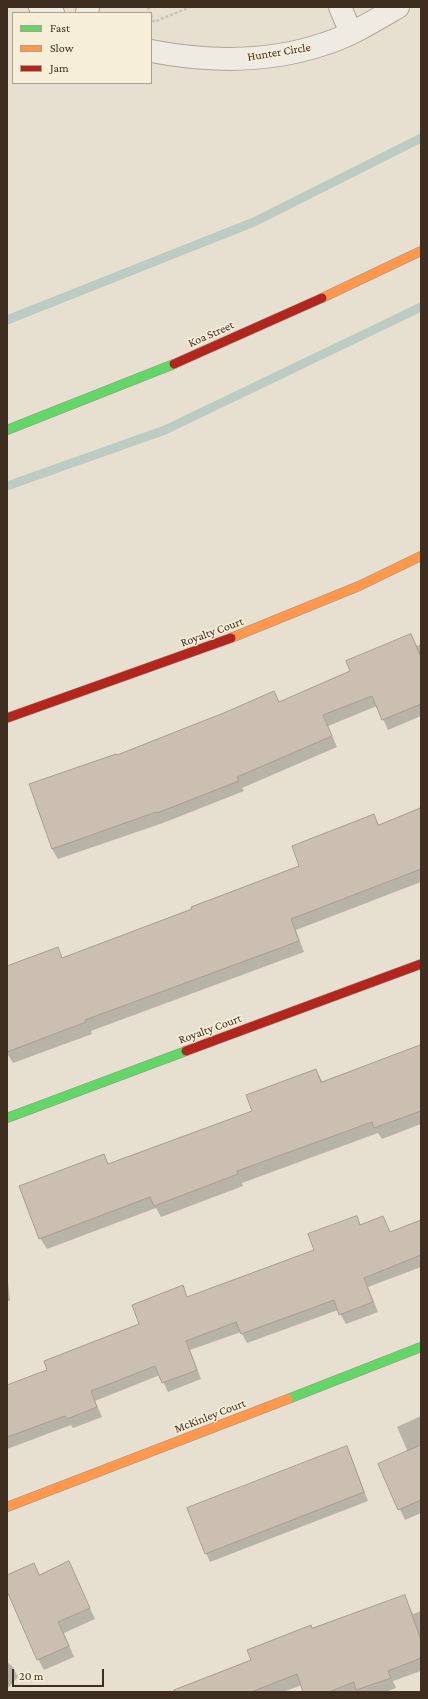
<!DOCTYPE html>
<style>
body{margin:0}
#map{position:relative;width:428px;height:1699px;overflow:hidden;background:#e7e0d1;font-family:"Crimson Pro",serif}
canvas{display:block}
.frame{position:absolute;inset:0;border:8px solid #3d2e20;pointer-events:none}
.legend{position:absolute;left:12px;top:12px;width:140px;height:72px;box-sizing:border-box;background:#f7eed8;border:1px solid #ada18e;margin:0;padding:5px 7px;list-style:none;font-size:12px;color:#3d2e20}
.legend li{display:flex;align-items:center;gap:8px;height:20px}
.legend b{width:20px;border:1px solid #ada18e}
.scale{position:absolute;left:12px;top:1669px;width:92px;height:18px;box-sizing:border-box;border:2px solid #3d2e20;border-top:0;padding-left:5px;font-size:12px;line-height:14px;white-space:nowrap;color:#3d2e20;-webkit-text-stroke:3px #f7eed8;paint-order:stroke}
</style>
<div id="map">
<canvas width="428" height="1699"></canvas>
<div class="frame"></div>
<ul class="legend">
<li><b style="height:5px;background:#63d668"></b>Fast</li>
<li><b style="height:5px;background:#ff974d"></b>Slow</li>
<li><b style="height:5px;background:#b3261e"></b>Jam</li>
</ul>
<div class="scale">20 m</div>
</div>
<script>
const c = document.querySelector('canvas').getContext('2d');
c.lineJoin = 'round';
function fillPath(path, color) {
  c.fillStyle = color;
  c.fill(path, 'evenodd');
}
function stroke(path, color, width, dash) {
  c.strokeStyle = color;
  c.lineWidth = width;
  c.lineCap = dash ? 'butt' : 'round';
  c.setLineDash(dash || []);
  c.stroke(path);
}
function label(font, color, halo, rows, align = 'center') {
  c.font = font + ' "Crimson Pro",serif';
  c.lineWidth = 3;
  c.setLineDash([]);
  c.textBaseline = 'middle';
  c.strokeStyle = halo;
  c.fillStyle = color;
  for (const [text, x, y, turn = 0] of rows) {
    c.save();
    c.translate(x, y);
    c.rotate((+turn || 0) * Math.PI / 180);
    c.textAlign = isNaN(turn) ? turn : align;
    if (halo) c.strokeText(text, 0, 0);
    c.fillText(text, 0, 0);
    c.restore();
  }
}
const shadow = new Path2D(`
 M 411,635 L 417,646 L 421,644 L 421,716 L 388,730 L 377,706 L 328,726 L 337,747 L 242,788 L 244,791 L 163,823 L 58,859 L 52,849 L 116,756 L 279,703 L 351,671 Z
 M 421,809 L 421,882 L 296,930 L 304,952 L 91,1031 L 92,1034 L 13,1063 L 7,1053 L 7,967 L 57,948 L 63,959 L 194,910 L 300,866 L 374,815 L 379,825 Z
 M 421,1046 L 421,1124 L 382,1139 L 378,1133 L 242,1183 L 243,1186 L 161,1217 L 156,1208 L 47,1249 L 40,1238 L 104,1155 L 109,1165 L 253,1111 L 316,1070 L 323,1083 Z
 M 356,1217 L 361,1225 L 383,1217 L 391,1233 L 421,1221 L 421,1267 L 368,1287 L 378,1312 L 346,1324 L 338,1310 L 247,1343 L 241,1332 L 190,1350 L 201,1379 L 168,1392 L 160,1375 L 95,1401 L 102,1417 L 73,1428 L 71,1425 L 7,1449 L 7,1386 L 49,1371 L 141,1324 L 182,1287 L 188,1298 L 316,1251 Z
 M 7,1272 L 10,1301 L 7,1301 Z
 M 421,1416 L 421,1513 L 405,1520 L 379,1465 L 408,1452 L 397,1427 Z
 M 346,1447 L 351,1456 L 368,1501 L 210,1562 L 206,1553 Z
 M 69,1563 L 95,1619 L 64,1633 L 74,1657 L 44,1670 L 38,1659 L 7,1588 L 7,1576 L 34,1564 L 40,1575 Z
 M 404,1596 L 413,1614 L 421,1611 L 421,1671 L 393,1681 L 396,1688 L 386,1692 L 304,1692 L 302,1685 L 283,1692 L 170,1692 L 253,1661 L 312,1629 Z
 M 7,1662 L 13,1667 L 18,1677 L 7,1689 Z`);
const stream = new Path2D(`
 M 7,320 L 254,222 L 421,138
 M 7,486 L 165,430 L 421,307`);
const building = new Path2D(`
 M 411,634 L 421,657 L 421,704 L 382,720 L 372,696 L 323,715 L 332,736 L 237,777 L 239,781 L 157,813 L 156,812 L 52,849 L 29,784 L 116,754 L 117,755 L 226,712 L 274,691 L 279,702 L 350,671 L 346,661 Z
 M 421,808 L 421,869 L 291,919 L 299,941 L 85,1020 L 86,1022 L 7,1052 L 7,966 L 58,947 L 62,958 L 192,909 L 191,907 L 299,866 L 292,846 L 374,814 L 378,825 Z
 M 421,1045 L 421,1111 L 374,1128 L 372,1122 L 237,1171 L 238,1174 L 154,1206 L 150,1197 L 39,1239 L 19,1186 L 104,1154 L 108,1164 L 252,1111 L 246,1095 L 316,1069 L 321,1082 Z
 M 357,1216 L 360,1225 L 383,1216 L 390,1232 L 421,1220 L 421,1255 L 364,1278 L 373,1302 L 339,1315 L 334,1300 L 241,1334 L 236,1322 L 186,1341 L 197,1370 L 162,1383 L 155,1366 L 91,1391 L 97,1407 L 67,1419 L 65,1416 L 7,1437 L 7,1385 L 47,1370 L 44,1361 L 139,1324 L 132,1305 L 183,1285 L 187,1297 L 314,1250 L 308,1234 Z
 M 421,1445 L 421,1500 L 398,1510 L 378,1464 Z
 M 347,1446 L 364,1492 L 205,1554 L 187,1508 Z
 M 69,1561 L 90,1608 L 58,1622 L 69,1646 L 37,1660 L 7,1591 L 7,1575 L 34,1563 L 39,1575 Z
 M 405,1595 L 421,1640 L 421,1658 L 388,1671 L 391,1678 L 356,1690 L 354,1682 L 329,1692 L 303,1692 L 297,1674 L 251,1692 L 174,1692 L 174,1690 L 251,1660 L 247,1650 L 311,1625 L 312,1628 Z`);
const path = new Path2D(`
 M 148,7 L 150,13
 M 151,15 L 154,22 L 190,7`);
const street = new Path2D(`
 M 40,7 L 53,13
 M 340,7 L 351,33
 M 87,13 L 88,7
 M 151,51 C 208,62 268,63 324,44 C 350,36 374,21 398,7`);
const fast = new Path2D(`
 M 7,430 L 174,364
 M 7,1118 L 186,1051
 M 288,1399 L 421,1347`);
const slow = new Path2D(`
 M 322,298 L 421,251
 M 231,638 L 359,586 L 421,556
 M 7,1507 L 288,1399`);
const jam = new Path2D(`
 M 174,364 L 322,298
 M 7,718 L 231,638
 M 186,1051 L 421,964`);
const streetNames = [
 ["Hunter Circle",279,52,-9],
 ["Koa Street",211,334,-24],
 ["Royalty Court",212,632,-20],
 ["Royalty Court",210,1029,-20],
 ["McKinley Court",210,1416,-21]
];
fillPath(shadow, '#0003');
stroke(stream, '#bcccc2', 9);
fillPath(building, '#cbbfb2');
stroke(building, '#a89c90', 1);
stroke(street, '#ada599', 24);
stroke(fast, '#9c958a', 10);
stroke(slow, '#9c958a', 10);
stroke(jam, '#9c958a', 10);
stroke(path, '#c8c2b9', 2.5, [3, 2]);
stroke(street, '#efebe3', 22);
stroke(fast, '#63d668', 9);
stroke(slow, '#ff974d', 9);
stroke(jam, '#b3261e', 9);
label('12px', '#3d2e20', '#f7eed8', streetNames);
</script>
